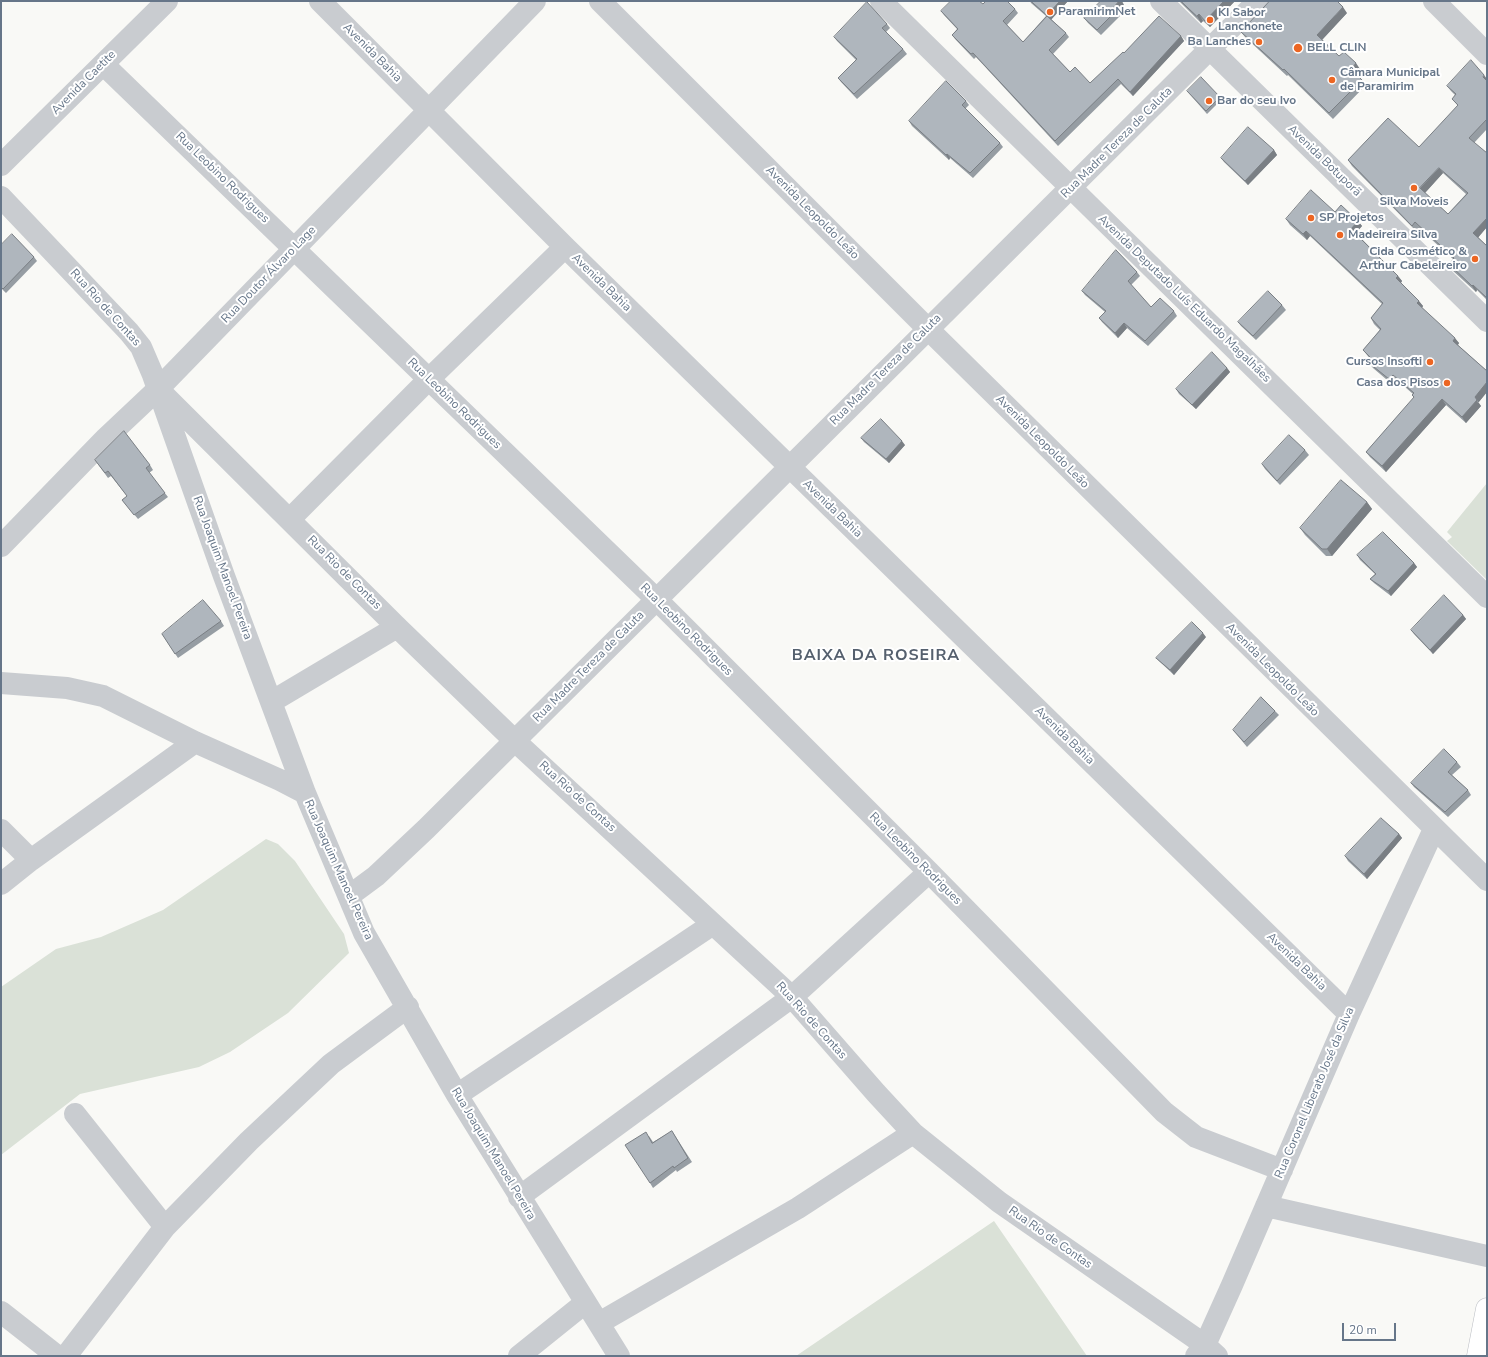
<!DOCTYPE html>
<meta charset="utf-8">
<style>
body{margin:0}
#map{position:relative;width:1488px;height:1357px;overflow:hidden;background:#f9f9f6;font-family:"Nunito Sans",sans-serif}
canvas{display:block}
.frame{position:absolute;inset:0;border:2px solid #667689;pointer-events:none}
.scale{position:absolute;left:1342px;top:1323px;width:54px;height:18px;box-sizing:border-box;border:2px solid #667689;border-top:0;padding-left:5px;font-size:12px;line-height:14px;white-space:nowrap;color:#667689;-webkit-text-stroke:3px #fff;paint-order:stroke}
</style>
<div id="map">
<canvas width="1488" height="1357"></canvas>
<div class="frame"></div>
<div class="scale">20 m</div>
</div>
<script>
const c = document.querySelector('canvas').getContext('2d');
c.lineJoin = 'round';
function fillPath(path, color) {
  c.fillStyle = color;
  c.fill(path, 'evenodd');
}
function stroke(path, color, width, dash) {
  c.strokeStyle = color;
  c.lineWidth = width;
  c.lineCap = dash ? 'butt' : 'round';
  c.setLineDash(dash || []);
  c.stroke(path);
}
function label(font, color, halo, rows, align = 'center') {
  c.font = font + ' "Nunito Sans",sans-serif';
  c.lineWidth = 4;
  c.setLineDash([]);
  c.textBaseline = 'middle';
  c.strokeStyle = halo;
  c.fillStyle = color;
  for (const [text, x, y, turn = 0] of rows) {
    c.save();
    c.translate(x, y);
    c.rotate((+turn || 0) * Math.PI / 180);
    c.textAlign = isNaN(turn) ? turn : align;
    if (halo) c.strokeText(text, 0, 0);
    c.fillText(text, 0, 0);
    c.restore();
  }
}
const green = new Path2D(`
 M 1487,483 L 1487,580 L 1447,541 L 1452,537 L 1447,532 Z
 M 266,839 L 278,844 L 295,861 L 344,934 L 349,953 L 288,1013 L 230,1052 L 199,1067 L 80,1094 L 1,1155 L 1,987 L 56,949 L 101,937 L 163,910 Z
 M 994,1221 L 1087,1356 L 796,1356 Z`);
const minor = new Path2D(`
 M 320,1 L 565,247 L 1349,1014
 M 600,1 L 928,329 L 1487,880
 M 881,1 L 1487,597
 M 1161,1 L 1487,321
 M 1434,1 L 1487,54
 M 104,65 L 656,599 L 929,872 L 1164,1112 L 1196,1137 L 1282,1170
 M 1,165 L 167,1
 M 1,197 L 129,332 L 141,347 L 153,375 L 224,576 L 305,793 L 364,933 L 457,1095 L 619,1356
 M 158,389 L 397,627 L 515,741 L 792,997 L 876,1093 L 913,1133 L 999,1202 L 1205,1345 L 1217,1356
 M 290,519 L 429,379 L 565,247
 M 1,546 L 106,438 L 158,389 L 535,1
 M 1,683 L 67,688 L 103,696 L 195,742 L 280,780 L 305,793
 M 271,702 L 397,627
 M 1,830 L 31,860
 M 1,884 L 31,860 L 195,742
 M 349,896 L 376,876 L 426,829 L 1258,1
 M 457,1095 L 713,924
 M 75,1114 L 165,1227
 M 519,1197 L 792,997 L 929,872
 M 1266,1206 L 1487,1256
 M 1,1312 L 57,1356
 M 599,1323 L 798,1208 L 913,1133
 M 66,1356 L 165,1227 L 249,1141 L 331,1064 L 408,1007
 M 519,1356 L 585,1303
 M 1196,1356 L 1205,1345 L 1232,1285 L 1349,1014 L 1434,829`);
const major = new Path2D(`
 M 1478,1356 L 1487,1309`);
const wall = new Path2D(`
 M 1030,1 L 1068,1 L 1051,19 L 1066,33 L 1069,37 L 1053,54 L 1070,72 L 1090,83 L 1124,53 L 1181,36 L 1184,41 L 1133,96 L 1121,84 L 1058,146 L 976,57 L 974,59 L 955,39 L 952,35 L 957,29 L 944,15 L 941,11 L 983,4 L 1015,9 L 1018,13 L 1007,25 L 1023,42 L 1046,16 L 1031,3 Z
 M 1179,1 L 1235,1 L 1210,27 L 1203,21 L 1201,23 Z
 M 1124,5 L 1117,12 L 1120,16 L 1101,35 L 1088,23 L 1084,18 Z
 M 1347,13 L 1322,40 L 1339,56 L 1360,69 L 1356,74 L 1362,80 L 1366,85 L 1333,119 L 1288,75 L 1287,76 L 1245,37 L 1241,32 Z
 M 887,24 L 890,28 L 886,32 L 903,49 L 907,54 L 857,99 L 841,82 L 838,78 L 856,60 L 837,41 L 834,37 Z
 M 1487,79 L 1487,129 L 1474,143 L 1487,153 L 1487,227 L 1478,237 L 1487,246 L 1487,300 L 1477,290 L 1476,292 L 1452,270 L 1449,264 L 1453,259 L 1419,228 L 1416,231 L 1352,166 L 1348,160 L 1419,147 L 1458,106 L 1452,99 L 1455,95 L 1451,91 L 1447,86 ZM 1443,173 L 1466,194 L 1448,214 L 1425,193 Z
 M 1187,91 L 1220,97 L 1222,99 L 1207,114 Z
 M 966,101 L 969,105 L 965,109 L 1000,143 L 1003,147 L 973,178 L 950,158 L 949,160 L 912,126 L 909,121 Z
 M 1274,150 L 1277,155 L 1248,185 L 1224,162 L 1221,158 Z
 M 1335,212 L 1358,221 L 1362,226 L 1356,233 L 1398,276 L 1402,281 L 1401,283 L 1423,306 L 1422,308 L 1459,343 L 1458,345 L 1487,371 L 1487,392 L 1478,403 L 1481,406 L 1466,423 L 1446,405 L 1386,472 L 1370,457 L 1366,452 L 1414,398 L 1412,395 L 1413,394 L 1397,380 L 1393,385 L 1373,368 L 1369,363 L 1371,360 L 1363,350 L 1380,330 L 1374,324 L 1371,318 L 1382,304 L 1310,236 L 1307,240 L 1290,225 L 1286,219 Z
 M 1,245 L 34,257 L 37,261 L 6,293 L 1,288 Z
 M 1137,272 L 1140,276 L 1131,285 L 1151,307 L 1174,311 L 1177,316 L 1148,346 L 1127,328 L 1118,338 L 1102,322 L 1099,318 L 1105,312 L 1085,295 L 1082,291 Z
 M 1282,305 L 1286,310 L 1256,340 L 1241,326 L 1238,322 Z
 M 1227,368 L 1230,372 L 1196,409 L 1179,394 L 1176,389 Z
 M 861,438 L 905,445 L 889,463 L 864,442 Z
 M 1305,450 L 1309,455 L 1280,485 L 1265,469 L 1262,464 Z
 M 95,460 L 150,465 L 153,470 L 149,473 L 168,497 L 138,519 L 122,500 L 127,496 L 111,476 L 108,478 Z
 M 1367,502 L 1372,509 L 1332,556 L 1326,556 L 1305,535 L 1300,528 Z
 M 1357,555 L 1414,563 L 1417,567 L 1391,596 L 1374,583 L 1370,579 L 1375,574 L 1360,560 Z
 M 1463,615 L 1466,619 L 1433,654 L 1414,634 L 1411,630 Z
 M 221,621 L 224,626 L 178,658 L 162,634 Z
 M 1206,637 L 1174,675 L 1160,662 L 1156,658 Z
 M 1275,711 L 1279,715 L 1247,747 L 1233,730 Z
 M 1457,762 L 1461,767 L 1452,775 L 1468,790 L 1471,795 L 1448,817 L 1414,787 L 1411,783 Z
 M 1399,834 L 1402,838 L 1367,879 L 1348,861 L 1345,856 Z
 M 672,1131 L 692,1162 L 677,1172 L 676,1170 L 653,1188 L 650,1183 L 649,1136 L 653,1142 Z`);
const shadedWall = new Path2D(`
 M 1060,1 L 1068,1 L 1051,20 L 1047,15 Z
 M 1119,1 L 1122,1 L 1124,5 L 1117,12 L 1113,8 Z
 M 1224,1 L 1235,1 L 1210,27 L 1205,21 Z
 M 1343,7 L 1347,13 L 1321,41 L 1317,35 Z
 M 1199,14 L 1203,21 L 1201,23 L 1197,16 Z
 M 1181,36 L 1184,41 L 1133,96 L 1130,92 Z
 M 1356,63 L 1360,69 L 1355,75 L 1351,69 Z
 M 1484,75 L 1487,79 L 1487,82 L 1483,77 Z
 M 1274,150 L 1277,155 L 1248,185 L 1245,181 Z
 M 947,154 L 950,158 L 949,160 L 946,155 Z
 M 1439,168 L 1443,173 L 1424,194 L 1420,188 Z
 M 1487,218 L 1487,227 L 1477,239 L 1473,233 Z
 M 1358,221 L 1362,226 L 1355,234 L 1351,229 Z
 M 1306,231 L 1310,236 L 1307,240 L 1303,234 Z
 M 1398,276 L 1402,281 L 1400,284 L 1396,278 Z
 M 1473,285 L 1477,290 L 1476,292 L 1472,286 Z
 M 1419,301 L 1423,306 L 1421,309 L 1417,303 Z
 M 1124,323 L 1127,328 L 1118,338 L 1115,333 Z
 M 1455,338 L 1459,343 L 1457,346 L 1453,341 Z
 M 1227,368 L 1230,372 L 1196,409 L 1192,405 Z
 M 1393,375 L 1397,380 L 1393,385 L 1389,379 Z
 M 1487,382 L 1487,392 L 1478,403 L 1475,397 Z
 M 1442,399 L 1446,405 L 1386,472 L 1382,466 Z
 M 1477,400 L 1481,406 L 1466,423 L 1462,417 Z
 M 902,441 L 905,445 L 889,463 L 886,459 Z
 M 1367,502 L 1372,509 L 1332,556 L 1327,549 Z
 M 1414,563 L 1417,567 L 1391,596 L 1388,591 Z
 M 1463,615 L 1466,619 L 1433,654 L 1430,650 Z
 M 1203,633 L 1206,637 L 1174,675 L 1170,670 Z
 M 1399,834 L 1402,838 L 1367,879 L 1364,874 Z`);
const building = new Path2D(`
 M 951,1 L 979,1 L 983,4 L 986,1 L 1007,1 L 1015,9 L 1003,21 L 1023,42 L 1047,16 L 1066,33 L 1049,50 L 1070,72 L 1075,67 L 1090,83 L 1123,52 L 1124,53 L 1159,16 L 1181,36 L 1130,92 L 1118,79 L 1055,141 L 973,53 L 971,54 L 952,35 L 958,29 L 941,11 Z
 M 1031,1 L 1060,1 L 1047,15 Z
 M 1101,1 L 1119,1 L 1113,8 L 1116,11 L 1097,30 L 1084,18 Z
 M 1181,1 L 1224,1 L 1205,21 L 1199,14 L 1197,16 Z
 M 1270,1 L 1337,1 L 1343,7 L 1317,35 L 1339,56 L 1344,52 L 1356,63 L 1351,69 L 1362,80 L 1329,113 L 1284,69 L 1283,70 L 1241,32 Z
 M 867,2 L 887,24 L 882,28 L 903,49 L 854,94 L 838,78 L 857,59 L 834,37 Z
 M 1471,60 L 1484,75 L 1483,77 L 1487,81 L 1487,119 L 1469,138 L 1487,153 L 1487,218 L 1473,233 L 1487,246 L 1487,298 L 1473,285 L 1472,286 L 1449,264 L 1454,258 L 1415,222 L 1412,226 L 1348,160 L 1388,118 L 1419,147 L 1458,105 L 1452,99 L 1456,94 L 1447,86 ZM 1439,168 L 1468,193 L 1448,214 L 1420,188 Z
 M 1201,77 L 1220,97 L 1206,111 L 1187,91 Z
 M 946,81 L 966,101 L 962,105 L 1000,143 L 970,173 L 947,154 L 946,155 L 909,121 Z
 M 1248,127 L 1274,150 L 1245,181 L 1221,158 Z
 M 1311,190 L 1335,212 L 1341,205 L 1358,221 L 1351,229 L 1398,276 L 1396,278 L 1419,301 L 1417,303 L 1455,338 L 1453,341 L 1487,371 L 1487,382 L 1475,397 L 1477,400 L 1462,417 L 1442,399 L 1382,466 L 1366,452 L 1414,397 L 1412,395 L 1414,393 L 1393,375 L 1389,379 L 1369,363 L 1372,359 L 1363,350 L 1381,329 L 1371,318 L 1383,303 L 1306,231 L 1303,234 L 1286,219 Z
 M 12,234 L 34,257 L 3,289 L 1,287 L 1,245 Z
 M 1116,250 L 1137,272 L 1128,281 L 1151,307 L 1160,298 L 1174,311 L 1145,341 L 1124,323 L 1115,333 L 1099,318 L 1106,311 L 1082,291 Z
 M 1268,291 L 1282,305 L 1253,336 L 1238,322 Z
 M 1212,352 L 1227,368 L 1192,405 L 1176,389 Z
 M 881,419 L 902,441 L 886,459 L 861,438 Z
 M 124,431 L 150,465 L 146,468 L 165,493 L 134,515 L 122,500 L 127,496 L 108,471 L 105,473 L 95,460 Z
 M 1289,435 L 1305,450 L 1277,481 L 1262,464 Z
 M 1341,480 L 1367,502 L 1327,549 L 1322,549 L 1300,528 Z
 M 1383,532 L 1414,563 L 1388,591 L 1370,579 L 1376,574 L 1357,555 Z
 M 1444,595 L 1463,615 L 1430,650 L 1411,630 Z
 M 203,600 L 221,621 L 175,654 L 162,634 Z
 M 1192,622 L 1203,633 L 1170,670 L 1156,658 Z
 M 1261,697 L 1275,711 L 1244,742 L 1233,730 Z
 M 1444,749 L 1457,762 L 1448,772 L 1468,790 L 1445,812 L 1411,783 Z
 M 1381,818 L 1399,834 L 1364,874 L 1345,856 Z
 M 672,1131 L 688,1158 L 674,1168 L 673,1166 L 650,1183 L 625,1145 L 646,1132 L 652,1143 Z`);
const markers = [
 [1050,12,4,"#ec6623"],
 [1210,20,4,"#ec6623"],
 [1259,42,4,"#ec6623"],
 [1298,48,5,"#ec6623"],
 [1332,80,4,"#ec6623"],
 [1209,101,4,"#ec6623"],
 [1414,188,4,"#ec6623"],
 [1311,218,4,"#ec6623"],
 [1340,235,4,"#ec6623"],
 [1475,259,4,"#ec6623"],
 [1430,362,4,"#ec6623"],
 [1447,383,4,"#ec6623"]
];
const poiNames = [
 ["ParamirimNet",1058,12],
 ["KI Sabor",1218,13],
 ["Lanchonete",1218,27],
 ["Ba Lanches",1251,42,"right"],
 ["BELL CLIN",1307,48],
 ["Câmara Municipal",1340,73],
 ["de Paramirim",1340,87],
 ["Bar do seu Ivo",1217,101],
 ["Silva Moveis",1414,202,"center"],
 ["SP Projetos",1319,218],
 ["Madeireira Silva",1348,235],
 ["Cida Cosmético &",1467,252,"right"],
 ["Arthur Cabeleireiro",1467,266,"right"],
 ["Cursos Insofti",1422,362,"right"],
 ["Casa dos Pisos",1439,383,"right"]
];
const streetNames = [
 ["Avenida Bahia",372,53,45],
 ["Avenida Caetite",84,83,-45],
 ["Rua Madre Tereza de Caluta",1117,143,-45],
 ["Avenida Botuporã",1324,161,44],
 ["Rua Leobino Rodrigues",222,178,44],
 ["Avenida Leopoldo Leão",812,213,45],
 ["Rua Doutor Álvaro Lage",269,275,-46],
 ["Avenida Bahia",601,283,44],
 ["Avenida Deputado Luís Eduardo Magalhães",1184,299,44],
 ["Rua Rio de Contas",105,308,48],
 ["Rua Madre Tereza de Caluta",886,370,-45],
 ["Rua Leobino Rodrigues",454,404,44],
 ["Avenida Leopoldo Leão",1042,442,45],
 ["Avenida Bahia",832,509,44],
 ["Rua Joaquim Manoel Pereira",222,568,70],
 ["Rua Rio de Contas",344,573,45],
 ["Rua Leobino Rodrigues",686,630,45],
 ["Rua Madre Tereza de Caluta",589,667,-45],
 ["Avenida Leopoldo Leão",1272,670,45],
 ["Avenida Bahia",1064,736,44],
 ["Rua Rio de Contas",577,797,42],
 ["Rua Leobino Rodrigues",915,859,45],
 ["Rua Joaquim Manoel Pereira",338,870,66],
 ["Avenida Bahia",1296,962,44],
 ["Rua Rio de Contas",811,1021,48],
 ["Rua Coronel Liberato José da Silva",1315,1093,-67],
 ["Rua Joaquim Manoel Pereira",493,1154,59],
 ["Rua Rio de Contas",1050,1238,35]
];
const districtNames = [
 ["BAIXA DA ROSEIRA",876,656]
];
fillPath(green, '#dae1d7');
stroke(major, '#bcbfc4', 23);
stroke(minor, '#c9ccd0', 22);
stroke(major, '#fff', 22);
fillPath(wall, '#969da3');
fillPath(shadedWall, '#7a7f84');
fillPath(building, '#afb6bd');
stroke(building, '#7a7f84', 1);
for (const [x, y, r, color] of markers) {
  const dot = new Path2D();
  dot.arc(x, y, r, 0, 2 * Math.PI);
  c.fillStyle = color;
  c.fill(dot);
  stroke(dot, '#fff', 1.5);
}
label('bold 12px', '#667689', '#fff', poiNames, 'left');
label('12px', '#667689', '#fff', streetNames);
c.letterSpacing = '1px';
label('bold 16px', '#55606e', '#fff', districtNames);
c.letterSpacing = '0px';
</script>
